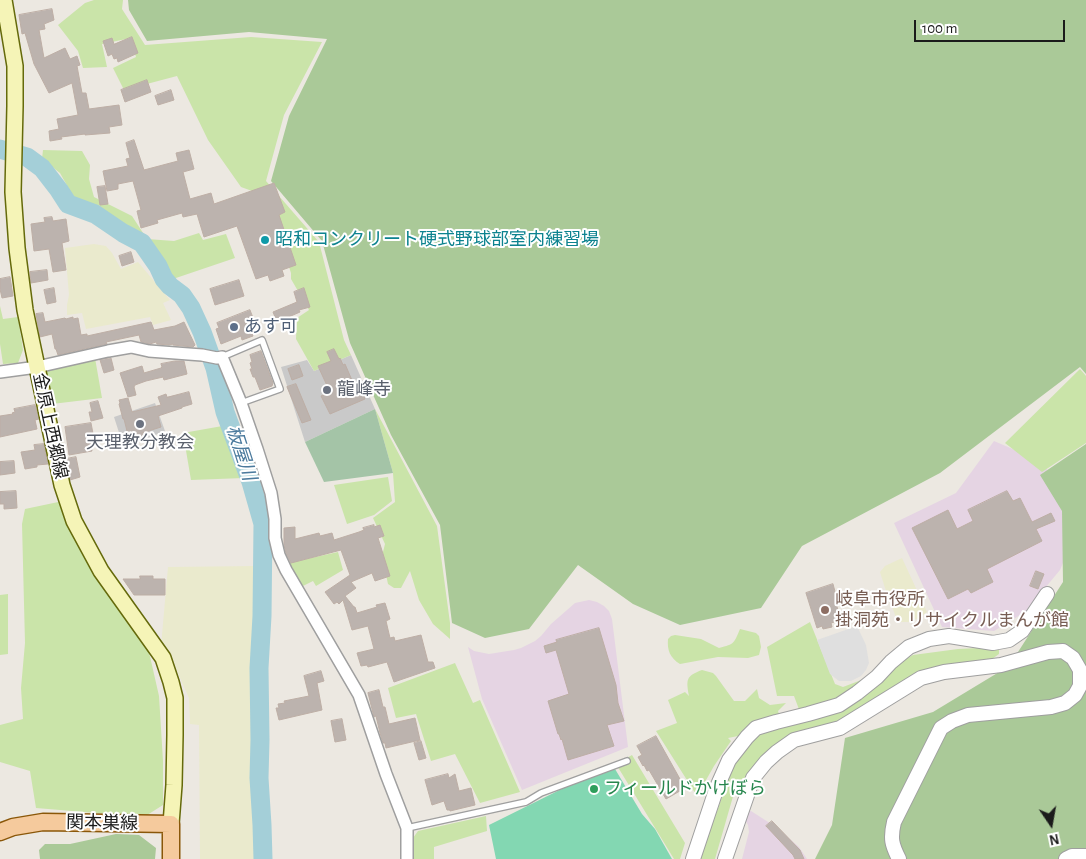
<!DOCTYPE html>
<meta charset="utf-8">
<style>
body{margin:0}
#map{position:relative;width:1086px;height:859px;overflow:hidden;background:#ece8e1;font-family:"Alegreya Sans",sans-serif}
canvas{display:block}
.north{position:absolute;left:1026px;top:799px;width:50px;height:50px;-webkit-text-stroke:4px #fff;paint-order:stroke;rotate:168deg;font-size:14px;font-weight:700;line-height:20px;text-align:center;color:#1b1b1b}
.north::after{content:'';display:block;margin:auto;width:18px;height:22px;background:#1b1b1b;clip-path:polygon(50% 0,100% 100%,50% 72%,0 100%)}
.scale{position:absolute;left:914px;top:20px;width:151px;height:22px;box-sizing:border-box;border:2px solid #1b1b1b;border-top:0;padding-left:6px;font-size:15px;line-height:18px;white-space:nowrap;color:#1b1b1b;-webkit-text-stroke:4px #fff;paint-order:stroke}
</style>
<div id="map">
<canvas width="1086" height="859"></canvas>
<div class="north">N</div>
<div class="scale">100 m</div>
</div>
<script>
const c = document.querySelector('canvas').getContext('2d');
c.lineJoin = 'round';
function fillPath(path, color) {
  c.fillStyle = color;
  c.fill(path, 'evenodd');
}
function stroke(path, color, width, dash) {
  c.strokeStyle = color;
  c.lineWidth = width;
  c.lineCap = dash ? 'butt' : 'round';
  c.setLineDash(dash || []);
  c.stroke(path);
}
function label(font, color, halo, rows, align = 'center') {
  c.font = font + ' "Alegreya Sans","Noto Sans JP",sans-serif';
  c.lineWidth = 4;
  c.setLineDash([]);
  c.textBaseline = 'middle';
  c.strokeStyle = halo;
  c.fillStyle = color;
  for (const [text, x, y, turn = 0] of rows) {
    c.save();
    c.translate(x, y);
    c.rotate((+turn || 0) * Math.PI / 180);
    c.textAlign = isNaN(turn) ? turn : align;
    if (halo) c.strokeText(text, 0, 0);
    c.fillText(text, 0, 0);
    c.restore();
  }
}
const industrial = new Path2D(`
 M 994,441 L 1029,456 L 1056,476 L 1069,549 L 1060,570 L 1025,612 L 994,631 L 942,627 L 894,523 L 956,493 Z
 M 589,600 L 597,602 L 604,606 L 609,611 L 612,619 L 628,747 L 522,790 L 482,699 L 468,647 L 474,651 L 489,654 L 514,650 L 521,648 L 535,641 L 541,636 L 551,624 L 575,603 Z
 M 743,810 L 751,811 L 776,827 L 799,847 L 807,859 L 742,859 L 749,832 L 748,825 L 740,812 Z`);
const religious = new Path2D(`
 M 351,355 L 375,409 L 305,442 L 281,367 L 307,360 L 314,371 Z
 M 155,403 L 165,431 L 124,448 L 114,417 Z`);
const farmland = new Path2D(`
 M 94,244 L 106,246 L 112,253 L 121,269 L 138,262 L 170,300 L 163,303 L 171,320 L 153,325 L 150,317 L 86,329 L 82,313 L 67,315 L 67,305 L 69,295 L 65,248 Z
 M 902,558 L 927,612 L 919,618 L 908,622 L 900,622 L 897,620 L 885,588 L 880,572 L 885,566 Z
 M 258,566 L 260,859 L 200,859 L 199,725 L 190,724 L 189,698 L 177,671 L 161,646 L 168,567 Z`);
const grass = new Path2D(`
 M 94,0 L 123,0 L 122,9 L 145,45 L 251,37 L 322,42 L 284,115 L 266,181 L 319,242 L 344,340 L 351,355 L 314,371 L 296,339 L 297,318 L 309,310 L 291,279 L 291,273 L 266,196 L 241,187 L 208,140 L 177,76 L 124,90 L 113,68 L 136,57 L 131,38 L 102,44 L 107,67 L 83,68 L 78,51 L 58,25 L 85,3 Z
 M 43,150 L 82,151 L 90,165 L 89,179 L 94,197 L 132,216 L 147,239 L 174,241 L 199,233 L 203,240 L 226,234 L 235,258 L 173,279 L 138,234 L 74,198 L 60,173 L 42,159 Z
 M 0,306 L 3,319 L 18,317 L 23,350 L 18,363 L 3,364 L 0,344 Z
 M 95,358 L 102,398 L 52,404 L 44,371 Z
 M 1080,369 L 1086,376 L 1086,443 L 1042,472 L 1005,443 Z
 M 375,409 L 437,526 L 450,623 L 450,639 L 433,624 L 419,600 L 410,571 L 401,588 L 394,588 L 388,584 L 382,556 L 385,544 L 373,518 L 395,502 L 393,473 Z
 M 228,425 L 244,478 L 191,480 L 183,433 Z
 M 388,477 L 392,501 L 374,515 L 347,524 L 334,485 Z
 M 63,501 L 112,595 L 149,652 L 159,696 L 163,761 L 163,805 L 144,817 L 36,808 L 30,771 L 0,762 L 0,725 L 23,719 L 21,688 L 25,643 L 22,524 L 25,509 Z
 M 338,552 L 343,570 L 316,586 L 313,581 L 301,587 L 288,563 Z
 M 8,594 L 8,654 L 0,655 L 0,595 Z
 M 810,622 L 835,684 L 843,687 L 885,671 L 913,655 L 958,649 L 999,647 L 999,654 L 992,659 L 955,665 L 850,717 L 788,739 L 753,769 L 734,793 L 715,859 L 700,859 L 738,752 L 763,720 L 754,721 L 748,726 L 747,725 L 748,729 L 743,735 L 728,738 L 731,741 L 714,766 L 697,796 L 656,731 L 677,723 L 668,700 L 685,692 L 689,696 C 686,679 686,676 702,670 L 713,673 L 716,676 L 734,701 L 745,701 L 757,689 L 759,698 L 770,705 L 786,703 L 778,711 L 781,720 L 800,712 L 794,696 L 777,696 L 767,647 Z
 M 740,629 L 756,633 L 759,636 L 761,647 L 759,655 L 748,658 L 718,657 L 680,664 C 670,658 667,650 668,639 L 671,636 L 675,635 L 701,639 L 719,648 C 735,644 734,643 740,629 Z
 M 455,663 L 473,703 L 480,700 L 520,792 L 480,803 L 455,754 L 431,761 L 416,714 L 396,718 L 388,688 Z
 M 632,755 L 685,843 L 680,859 L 674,859 L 616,764 Z
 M 486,816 L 487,831 L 434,847 L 434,859 L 413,859 L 413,838 L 418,831 Z`);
const forest = new Path2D(`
 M 128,0 L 1086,0 L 1086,374 L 1080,367 L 940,473 L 802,546 L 761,608 L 680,625 L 633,604 L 578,565 L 529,629 L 485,638 L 452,623 L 440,525 L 391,435 L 350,343 L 322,241 L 271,181 L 289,116 L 327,39 L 249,32 L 147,41 L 129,10 Z
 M 1086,444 L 1086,859 L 815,859 L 832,825 L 845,738 L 933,712 L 1009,666 L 1063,582 L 1062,511 L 1040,475 Z
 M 116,834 L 139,835 L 156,848 L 155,859 L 40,859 L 39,850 L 45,844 L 70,844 Z`);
const cemetery = new Path2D(`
 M 375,409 L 393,473 L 324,482 L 305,442 Z`);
const pitch = new Path2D(`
 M 612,764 L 642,814 L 655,829 L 672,859 L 496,859 L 489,825 Z`);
const parking = new Path2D(`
 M 857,626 L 866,645 L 869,663 L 866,670 L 861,676 L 851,681 L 839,681 L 830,674 L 817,640 Z`);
const river = new Path2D(`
 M 0,149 L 27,157 L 42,168 L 59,190 L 68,204 L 95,214 L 123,233 L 142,243 L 158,266 L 164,279 L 170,286 L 182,295 L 191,308 L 202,332 L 215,368 L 225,412 L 251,482 L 263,524 L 262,616 L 259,668 L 260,740 L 259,778 L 262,825 L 263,859`);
const building = new Path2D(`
 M 52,9 L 54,20 L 44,24 L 45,29 L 39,30 L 44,58 L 65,48 L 70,59 L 77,56 L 80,65 L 77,66 L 82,93 L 86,93 L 89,109 L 119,105 L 122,125 L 109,127 L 110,133 L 85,135 L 85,134 L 61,137 L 62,139 L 50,141 L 49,131 L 59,129 L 57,119 L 78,115 L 72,83 L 49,93 L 34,64 L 25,33 L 22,34 L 19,15 Z
 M 132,37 L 138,53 L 118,62 L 117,58 L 114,59 L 112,54 L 108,56 L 103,41 L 112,38 L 114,44 Z
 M 147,80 L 151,92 L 125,102 L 121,90 Z
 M 171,90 L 174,100 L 158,105 L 155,96 Z
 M 134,140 L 144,170 L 178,161 L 176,153 L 189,150 L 194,169 L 183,172 L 190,199 L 211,193 L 214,204 L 274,183 L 285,212 L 279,215 L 296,265 L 282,270 L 284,276 L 270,281 L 268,275 L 256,279 L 237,226 L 204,237 L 197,214 L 183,217 L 182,213 L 157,220 L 158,223 L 141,228 L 137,211 L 141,210 L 133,181 L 118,184 L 118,189 L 107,191 L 103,171 L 128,166 L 126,159 L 130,158 L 126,143 Z
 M 105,186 L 108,204 L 100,205 L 97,187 Z
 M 52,217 L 53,221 L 66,219 L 69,241 L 62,243 L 66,270 L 53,272 L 49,249 L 34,251 L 31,224 L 45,222 L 44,218 Z
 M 131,252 L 134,262 L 122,266 L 119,256 Z
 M 47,270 L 48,280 L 31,283 L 30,272 Z
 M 10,277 L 13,296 L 2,298 L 0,289 L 0,279 Z
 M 239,280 L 244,296 L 215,305 L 210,289 Z
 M 54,288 L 56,302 L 47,304 L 44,290 Z
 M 304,288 L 310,307 L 299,310 L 300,312 L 277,322 L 273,312 L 297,302 L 294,292 Z
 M 250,310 L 255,323 L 249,325 L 253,336 L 242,340 L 241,336 L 221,344 L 216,329 L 219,328 L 217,323 Z
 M 43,313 L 45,322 L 65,318 L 66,319 L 73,317 L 73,319 L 78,318 L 81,335 L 87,334 L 87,336 L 151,322 L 154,330 L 175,326 L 184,322 L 195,345 L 193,347 L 173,345 L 173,344 L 169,345 L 157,344 L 156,342 L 150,344 L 141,342 L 139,335 L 106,342 L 107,344 L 58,355 L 56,349 L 55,349 L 52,334 L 40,337 L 36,314 Z
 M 334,349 L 339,359 L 340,358 L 343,365 L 345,364 L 354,385 L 358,383 L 365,399 L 330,414 L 321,396 L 330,392 L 318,366 L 331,361 L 327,352 Z
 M 261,351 L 273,383 L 272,386 L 260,390 L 255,377 L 253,377 L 250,369 L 252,369 L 250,363 L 252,362 L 250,355 Z
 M 111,358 L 114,370 L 104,373 L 100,360 Z
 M 175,361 L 184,361 L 187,374 L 164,380 L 163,377 L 146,381 L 135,385 L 134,387 L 136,395 L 128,397 L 120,373 L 142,366 L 144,373 L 161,368 L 162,367 L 161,364 Z
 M 299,365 L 303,376 L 292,380 L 288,369 Z
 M 296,384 L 311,420 L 302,423 L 287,387 Z
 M 189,392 L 192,404 L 182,407 L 182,408 L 158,416 L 161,427 L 142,433 L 144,439 L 136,442 L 135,441 L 134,442 L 131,434 L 129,435 L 127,431 L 124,419 L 123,419 L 119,404 L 120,403 L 119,400 L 128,398 L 132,412 L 161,405 L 158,397 L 166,394 L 167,397 Z
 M 98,401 L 103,418 L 91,421 L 89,412 L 92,412 L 90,403 Z
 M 35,405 L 39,419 L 35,420 L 37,429 L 0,437 L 0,416 L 13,414 L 12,413 L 15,412 L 14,409 Z
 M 91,423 L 95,444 L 91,444 L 92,451 L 69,455 L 65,427 Z
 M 44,444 L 48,464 L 37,465 L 37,467 L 25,469 L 21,452 L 35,450 L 34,445 Z
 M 76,457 L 80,477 L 70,480 L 66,459 Z
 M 14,461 L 15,473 L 0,475 L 0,462 Z
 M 16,491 L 17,508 L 4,509 L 4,504 L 0,504 L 0,492 Z
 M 1007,491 L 1013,501 L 1020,498 L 1032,522 L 1051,513 L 1055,521 L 1036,529 L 1042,541 L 987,569 L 993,582 L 971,593 L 968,589 L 948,599 L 912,528 L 948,510 L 957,529 L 973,521 L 968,510 Z
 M 374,525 L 374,527 L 380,525 L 384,536 L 378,538 L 390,576 L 375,581 L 372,573 L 351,582 L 356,588 L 345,596 L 354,607 L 355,607 L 357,613 L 377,607 L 376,605 L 385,603 L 390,619 L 386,621 L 390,638 L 394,637 L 395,641 L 421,635 L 428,662 L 433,662 L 435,668 L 394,682 L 387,662 L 368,667 L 367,665 L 361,666 L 357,653 L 374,649 L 368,626 L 352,630 L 343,600 L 339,604 L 337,602 L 334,604 L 325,592 L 350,575 L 341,550 L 291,563 L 286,553 L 284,545 L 284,528 L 295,527 L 295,539 L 319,533 L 320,536 L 332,533 L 334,540 L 359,532 L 364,530 L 363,528 Z
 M 1036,571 L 1044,574 L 1038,589 L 1030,586 Z
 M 140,576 L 153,576 L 153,579 L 165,579 L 165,595 L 134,595 L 123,579 L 140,579 Z
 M 833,584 L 837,599 L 835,600 L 841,620 L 831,623 L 832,627 L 823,629 L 822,626 L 817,628 L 806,593 Z
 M 599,628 L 616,685 L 618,703 L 624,721 L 607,725 L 614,746 L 568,760 L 562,739 L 561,740 L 559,734 L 558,734 L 548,701 L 569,694 L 556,650 L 546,653 L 544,646 L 557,642 L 556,640 Z
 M 321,671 L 324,681 L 317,683 L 322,710 L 279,720 L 276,708 L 279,708 L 278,704 L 285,703 L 284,701 L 309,696 L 304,676 Z
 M 379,690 L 383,707 L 385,707 L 389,724 L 415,718 L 420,740 L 386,748 L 385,743 L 383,743 L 380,733 L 376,716 L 374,717 L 368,693 Z
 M 342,719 L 346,740 L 335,742 L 331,721 Z
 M 656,736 L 685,788 L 666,799 L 649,770 L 647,771 L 644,765 L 643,766 L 638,757 L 642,755 L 637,746 Z
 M 421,741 L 426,758 L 419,760 L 414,743 Z
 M 448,774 L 449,778 L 455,774 L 459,791 L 471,788 L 475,805 L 450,811 L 450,810 L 447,810 L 444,801 L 432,805 L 425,780 Z
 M 772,821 L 800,850 L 804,859 L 795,859 L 793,855 L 766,826 Z`);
const service = new Path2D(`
 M 222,357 L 262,340 L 280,389 L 241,403
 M 407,828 L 526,802 L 541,793 L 627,761`);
const minor = new Path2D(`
 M 0,372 L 37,367 L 108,351 L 131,347 L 149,351 L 202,355 L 217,358 L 222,357 L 241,403 L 257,449 L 271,493 L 275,519 L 275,538 L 279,555 L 286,570 L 359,695 L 386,774 L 407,828 L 407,859`);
const tertiary = new Path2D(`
 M 693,859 L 717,787 L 729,760 L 747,737 L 756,728 L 776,722 L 808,714 L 839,705 L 857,693 L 877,677 L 891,662 L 909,647 L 929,639 L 949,636 L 993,643 L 1009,640 L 1022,631 L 1047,594
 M 725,859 L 753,778 L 766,762 L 777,752 L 794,740 L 840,728 L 921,678 L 944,672 L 1001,665 L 1048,652 L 1063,651 L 1073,658 L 1080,670 L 1080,686 L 1075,695 L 1065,703 L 1051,707 L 968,715 L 952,721 L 941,728 L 894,822 C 890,839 892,845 899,859
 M 1066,859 L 1072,856 L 1086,856`);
const secondary = new Path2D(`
 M 4,0 L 15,66 L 15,106 L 13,192 L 17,248 L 25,310 L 37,367 L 62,485 L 74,521 L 101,571 L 163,658 L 171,682 L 175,698 L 175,735 L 174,785 L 171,824`);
const primary = new Path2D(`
 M 0,832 L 13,827 L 43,822 L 171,824 L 171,859`);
const markers = [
 [265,240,5,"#0f9aa8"],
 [234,327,5,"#5c6f8a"],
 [327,390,5,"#6b7280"],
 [140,424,5,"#6b7280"],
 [825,610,5,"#8d6e63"],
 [594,789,5,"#2e9e5b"]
];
const cultureNames = [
 ["昭和コンクリート硬式野球部室内練習場",275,240]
];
const serviceNames = [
 ["あす可",244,327]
];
const worshipNames = [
 ["龍峰寺",337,390],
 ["天理教分教会",140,443,"center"]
];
const streetNames = [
 ["金原上西郷線",50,426,78],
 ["関本巣線",102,823,1]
];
const educationNames = [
 ["岐阜市役所",835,600],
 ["掛洞苑・リサイクルまんが館",835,621]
];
const leisureNames = [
 ["フィールドかけぼら",604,789]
];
const waterNames = [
 ["板屋川",241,453,72]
];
fillPath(industrial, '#e5d4e3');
fillPath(religious, '#c9c9c9');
fillPath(farmland, '#eaeacd');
fillPath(grass, '#cae4a9');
fillPath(forest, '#aac998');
fillPath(cemetery, '#a4c4a7');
fillPath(pitch, '#83d7b2');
fillPath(parking, '#dfdfdf');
stroke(river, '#a4cfd8', 19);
fillPath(building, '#bcb3ae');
stroke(building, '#bdaea5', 1);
stroke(service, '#9f9f9f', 8);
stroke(minor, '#9f9f9f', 14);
stroke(tertiary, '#9f9f9f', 16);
stroke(secondary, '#656a0b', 18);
stroke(primary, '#8a5709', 19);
stroke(service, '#fff', 5.5);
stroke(minor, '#fff', 11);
stroke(tertiary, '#fff', 14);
stroke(secondary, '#f5f4b7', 15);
stroke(primary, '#f5ca9d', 16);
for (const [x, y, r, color] of markers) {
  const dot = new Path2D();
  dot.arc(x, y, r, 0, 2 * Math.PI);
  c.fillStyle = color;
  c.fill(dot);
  stroke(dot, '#fff', 2);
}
label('18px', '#0d838f', '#fff', cultureNames, 'left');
label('18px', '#4e5e75', '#fff', serviceNames, 'left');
label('18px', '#5b616d', '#fff', worshipNames, 'left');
label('18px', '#1b1b1b', '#fff', streetNames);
label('18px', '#785e54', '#fff', educationNames, 'left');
label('18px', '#27864d', '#fff', leisureNames, 'left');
label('italic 19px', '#4b7a9d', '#fff', waterNames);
</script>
